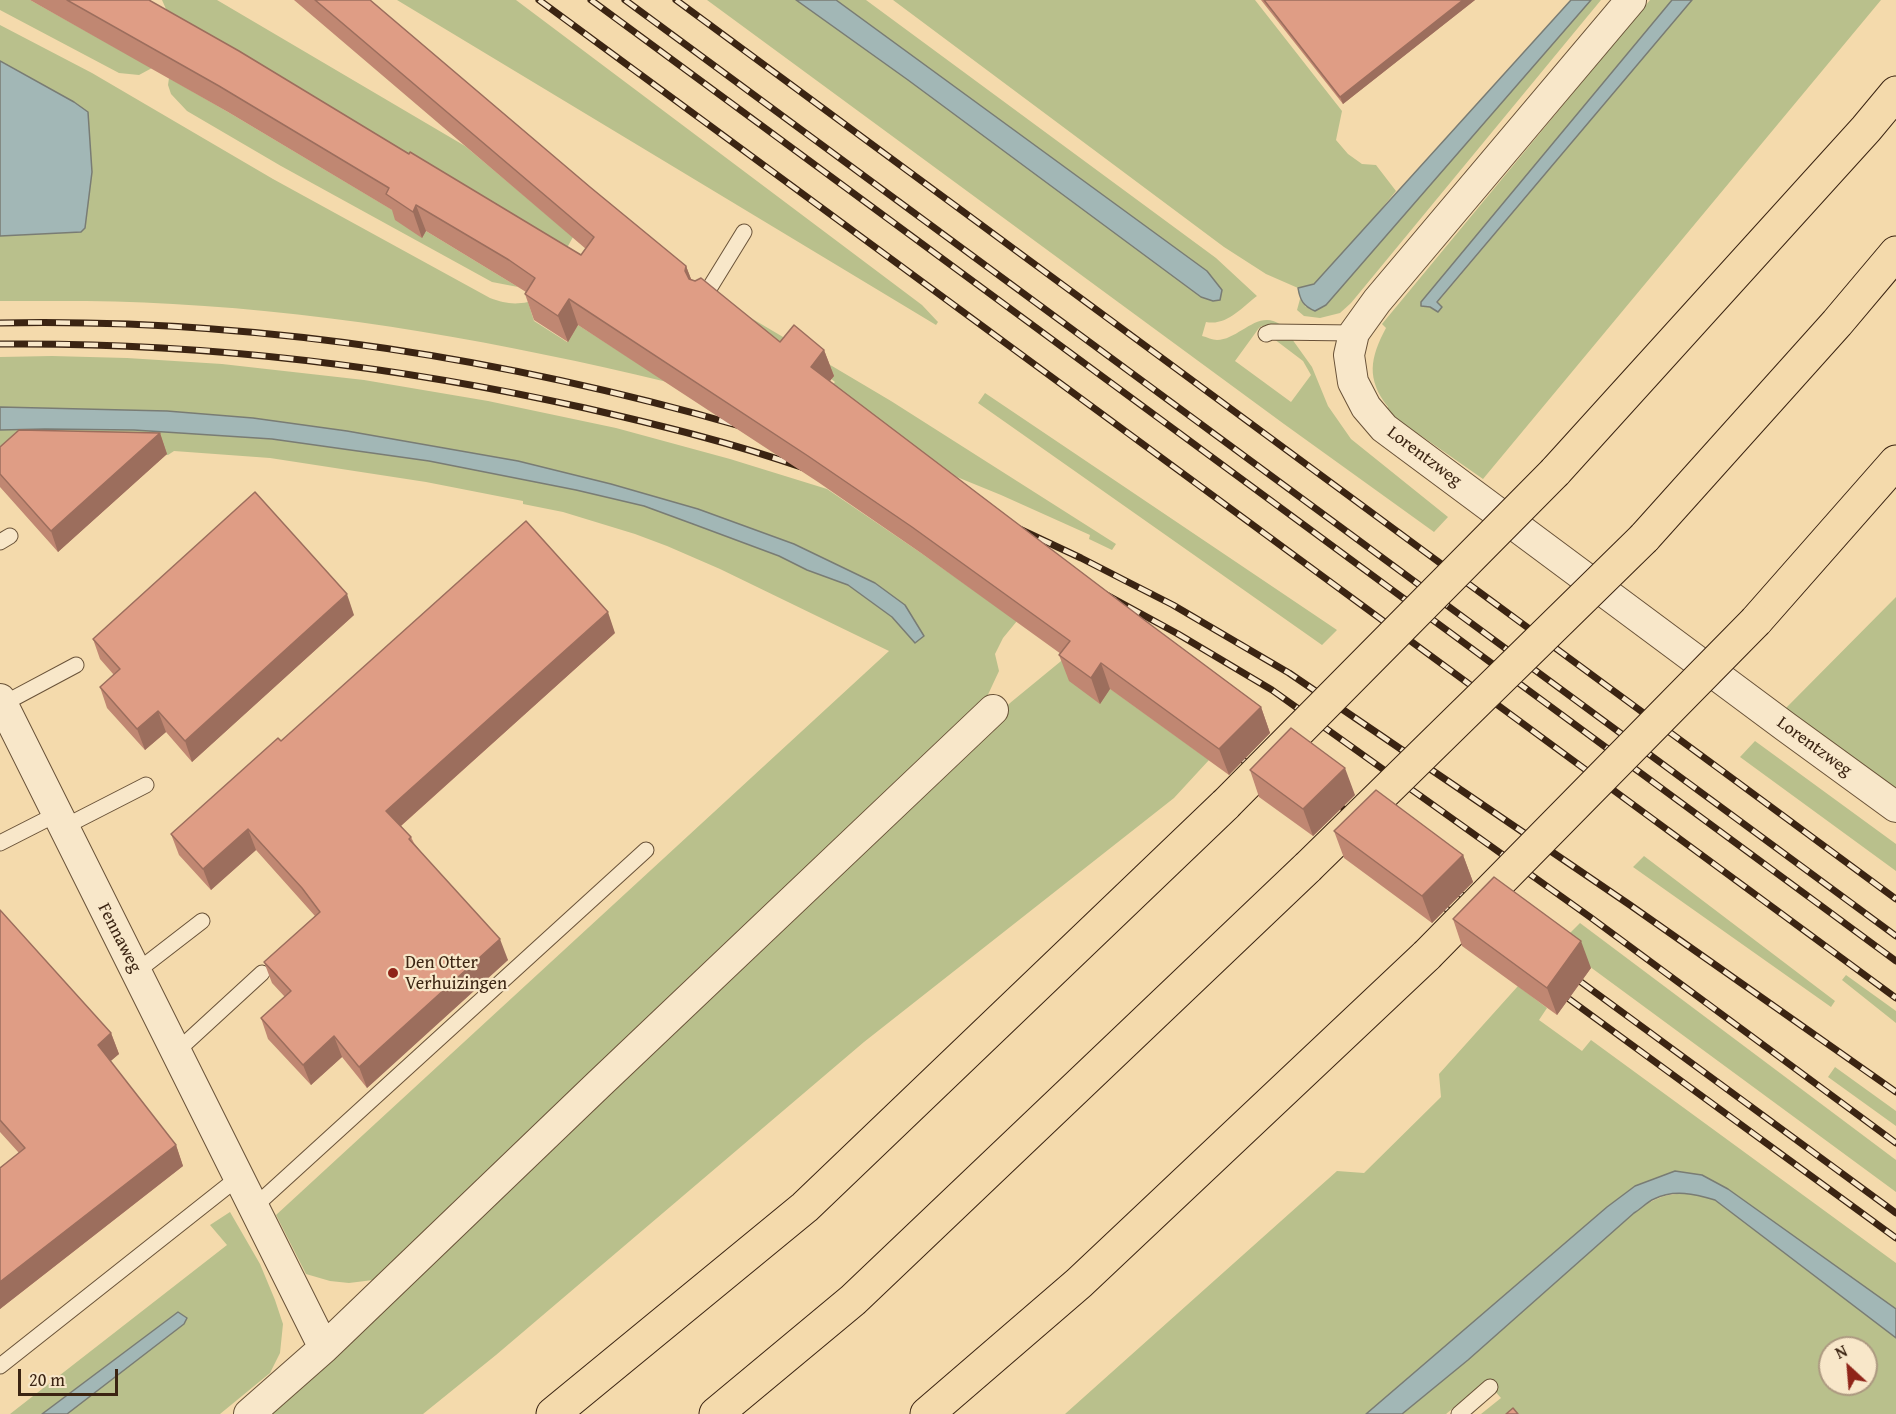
<!DOCTYPE html>
<style>
body{margin:0}
#map{position:relative;width:1896px;height:1414px;overflow:hidden;background:#f4daac;font-family:"Gentium Book Plus",serif}
canvas{display:block}
.north{position:absolute;left:1818px;top:1336px;width:60px;height:60px;box-sizing:border-box;background:#f8e7c9;border:2px solid #ac9980;border-radius:50%;rotate:334deg;font-size:16px;font-weight:700;line-height:24px;text-align:center;color:#3b2412}
.north::after{content:'';display:block;margin:auto;width:21px;height:27px;background:#8f2418;clip-path:polygon(50% 0,100% 100%,50% 72%,0 100%)}
.scale{position:absolute;left:18px;top:1369px;width:100px;height:27px;box-sizing:border-box;border:3px solid #3b2412;border-top:0;padding-left:8px;font-size:18px;line-height:21px;white-space:nowrap;color:#3b2412;-webkit-text-stroke:4px #f8e7c9;paint-order:stroke}
</style>
<div id="map">
<canvas width="1896" height="1414"></canvas>
<div class="north">N</div>
<div class="scale">20 m</div>
</div>
<script>
const c = document.querySelector('canvas').getContext('2d');
c.lineJoin = 'round';
function fillPath(path, color) {
  c.fillStyle = color;
  c.fill(path, 'evenodd');
}
function stroke(path, color, width, dash) {
  c.strokeStyle = color;
  c.lineWidth = width;
  c.lineCap = dash ? 'butt' : 'round';
  c.setLineDash(dash || []);
  c.stroke(path);
}
function label(font, color, halo, rows, align = 'center') {
  c.font = font + ' "Gentium Book Plus",serif';
  c.lineWidth = 4.5;
  c.setLineDash([]);
  c.textBaseline = 'middle';
  c.strokeStyle = halo;
  c.fillStyle = color;
  for (const [text, x, y, turn = 0] of rows) {
    c.save();
    c.translate(x, y);
    c.rotate((+turn || 0) * Math.PI / 180);
    c.textAlign = isNaN(turn) ? turn : align;
    if (halo) c.strokeText(text, 0, 0);
    c.fillText(text, 0, 0);
    c.restore();
  }
}
const green = new Path2D(`
 M 0,0 L 30,0 L 152,68 L 139,75 L 119,73 L 0,10 Z
 M 162,0 L 217,0 L 465,146 L 573,237 L 558,264 L 170,18 Z
 M 397,0 L 516,0 L 922,305 L 938,322 L 936,325 Z
 M 707,0 L 796,0 L 908,80 L 1222,290 L 1207,271 L 836,0 L 866,0 L 1216,258 L 1257,296 C 1241,308 1227,326 1206,322 L 1202,336 C 1207,337 1212,340 1217,340 C 1239,340 1258,308 1281,325 L 1262,326 L 1259,328 L 1235,361 L 1291,402 L 1311,375 L 1303,361 L 1274,339 L 1292,339 L 1312,367 L 1328,406 L 1351,439 L 1448,517 L 1434,532 L 1284,424 Z
 M 893,0 L 1255,0 L 1342,111 L 1336,140 L 1348,154 L 1362,164 L 1376,165 L 1396,191 L 1365,229 L 1313,285 L 1298,288 L 1266,274 L 1224,247 Z
 M 1590,0 L 1601,0 L 1351,303 L 1340,313 L 1320,318 L 1304,316 L 1297,310 L 1300,299 L 1306,307 Z
 M 1650,0 L 1672,0 L 1421,302 L 1438,312 L 1442,307 L 1437,303 L 1692,0 L 1881,0 L 1483,479 L 1387,412 L 1388,407 C 1366,379 1370,358 1386,328 L 1382,324 Z
 M 0,25 L 92,73 L 273,179 L 490,298 C 504,303 513,305 528,302 L 534,321 L 567,342 L 578,325 L 667,382 C 505,343 340,313 173,304 C 115,300 58,301 0,301 L 0,236 L 81,232 L 74,102 L 0,61 Z
 M 169,78 L 228,112 L 399,214 L 422,237 L 426,231 L 518,287 L 492,282 L 281,166 L 187,111 L 171,94 L 168,85 Z
 M 724,302 L 891,401 L 1116,544 L 1112,550 L 1089,539 L 1090,535 L 1001,495 L 908,457 L 823,395 L 835,382 L 807,359 L 794,372 Z
 M 52,356 L 127,358 L 222,364 L 364,380 L 488,401 L 616,428 L 730,459 L 827,489 L 921,553 L 1017,621 L 1003,638 L 995,654 L 999,671 L 985,701 L 381,1279 L 349,1283 L 330,1281 L 306,1274 L 276,1215 L 889,651 L 720,569 L 667,546 L 635,534 L 563,512 L 523,504 L 523,501 L 426,482 L 270,458 L 174,451 L 168,455 L 0,448 L 0,430 L 45,429 L 134,430 L 272,439 L 429,461 L 576,490 L 644,506 L 693,524 L 779,556 L 807,570 L 848,585 L 892,617 L 915,642 L 923,636 L 794,544 L 698,509 L 611,484 L 518,461 L 347,431 L 253,418 L 167,411 L 0,407 L 0,357 Z
 M 985,393 L 1337,630 L 1322,645 L 978,403 Z
 M 1896,597 L 1896,792 L 1784,710 Z
 M 1066,657 L 1209,760 L 1174,798 L 864,1042 L 496,1355 L 423,1414 L 265,1414 L 422,1275 L 635,1069 L 1010,703 Z
 M 1755,741 L 1896,844 L 1896,871 L 1740,757 Z
 M 1644,856 L 1835,1001 L 1831,1007 L 1633,867 Z
 M 1580,923 L 1896,1160 L 1896,1192 L 1559,944 Z
 M 1846,975 L 1896,1011 L 1896,1023 L 1842,980 Z
 M 1518,986 L 1547,1008 L 1539,1020 L 1582,1051 L 1591,1040 L 1896,1263 L 1896,1309 L 1728,1189 L 1702,1175 L 1635,1186 L 1607,1207 L 1366,1414 L 1065,1414 L 1337,1171 L 1364,1173 L 1441,1097 L 1439,1074 Z
 M 1835,1067 L 1896,1111 L 1896,1126 L 1828,1077 Z
 M 1693,1193 L 1715,1200 L 1896,1338 L 1896,1414 L 1481,1414 L 1501,1398 L 1486,1381 L 1446,1414 L 1402,1414 L 1468,1360 L 1634,1213 C 1658,1196 1664,1194 1693,1193 ZM 1830,1348 L 1866,1348 L 1866,1384 L 1830,1384 Z
 M 230,1212 L 260,1264 L 275,1300 L 283,1324 L 280,1353 L 270,1373 L 220,1414 L 67,1414 L 184,1324 L 178,1312 L 42,1414 L 10,1414 L 227,1245 L 210,1225 Z`);
const water = new Path2D(`
 M 796,0 L 836,0 L 1207,271 L 1222,290 L 1220,300 L 1213,301 L 1201,297 L 908,80 Z
 M 1571,0 L 1591,0 L 1326,305 L 1315,311 C 1303,306 1300,300 1298,288 L 1314,284 Z
 M 1672,0 L 1692,0 L 1437,302 L 1442,307 L 1438,312 L 1430,307 L 1421,306 L 1421,302 Z
 M 0,61 L 74,102 L 88,112 L 92,172 L 85,228 L 81,232 L 0,236 Z
 M 0,407 L 167,411 L 253,418 L 347,431 L 518,461 L 611,484 L 698,509 L 794,544 L 875,583 L 905,605 L 924,636 L 915,643 L 892,617 L 848,585 L 807,570 L 779,556 L 693,524 L 644,506 L 576,490 L 429,461 L 272,439 L 134,430 L 45,429 L 0,430 Z
 M 1675,1171 L 1702,1175 L 1728,1189 L 1896,1309 L 1896,1338 L 1715,1200 C 1695,1194 1674,1189 1654,1199 C 1647,1202 1641,1209 1634,1213 L 1468,1360 L 1402,1414 L 1366,1414 L 1607,1207 L 1635,1186 Z
 M 178,1312 L 187,1318 L 184,1324 L 67,1414 L 42,1414 Z`);
const service = new Path2D(`
 M 704,297 L 744,232
 M 1266,334 L 1271,332 L 1354,333
 M 0,542 L 10,536
 M 3,704 L 76,665
 M 64,827 L 146,785
 M 0,843 L 57,814
 M 136,972 L 202,921
 M 176,1052 L 262,973
 M 254,1207 L 646,850
 M 0,1366 L 239,1177
 M 1459,1414 L 1490,1387`);
const minor = new Path2D(`
 M 1631,0 L 1377,301 L 1354,333 L 1349,355 L 1353,382 L 1366,407 L 1384,428 L 1786,727 L 1896,807
 M 0,699 L 324,1348
 M 249,1414 L 324,1348 L 598,1085 L 993,710`);
const motorway = new Path2D(`
 M 1555,472 L 1866,129 L 1896,93
 M 1644,538 L 1837,323 L 1896,253
 M 1756,621 L 1896,462
 M 553,1414 L 805,1207 L 1226,804
 M 716,1414 L 853,1300 L 1308,867
 M 927,1414 L 1079,1283 L 1427,955`);
const rail = new Path2D(`
 M 539,0 L 1896,998
 M 591,0 L 1896,961
 M 625,0 L 1896,936
 M 676,0 L 1896,899
 M 0,323 C 250,318 500,357 740,426
 M 0,344 C 198,342 393,365 585,408 C 659,425 733,443 804,468
 M 1013,526 L 1081,558 L 1173,605 L 1289,673 L 1630,905 L 1896,1092
 M 1103,593 L 1178,634 L 1272,690 L 1590,917 L 1896,1143
 M 1239,757 L 1248,764
 M 1344,809 L 1354,816
 M 1332,825 L 1342,832
 M 1453,889 L 1463,896
 M 1441,905 L 1451,912
 M 1581,982 L 1896,1213
 M 1569,999 L 1896,1238`);
const motorwayBridge = new Path2D(`
 M 1226,804 L 1555,472
 M 1308,867 L 1644,538
 M 1427,955 L 1756,621`);
const wall = new Path2D(`
 M 30,0 L 149,0 L 581,255 L 586,249 L 294,0 L 370,0 L 590,187 L 686,266 L 691,279 L 780,342 L 824,350 L 834,376 L 830,381 L 1151,625 L 1261,707 L 1270,733 L 1229,775 L 1110,689 L 1100,704 L 1069,681 L 1059,655 L 1061,654 L 921,553 L 818,482 L 578,325 L 568,342 L 534,320 L 525,294 L 526,292 L 518,287 L 426,231 L 422,238 L 395,220 L 392,210 L 228,112 Z
 M 1261,0 L 1475,0 L 1343,104 Z
 M 160,433 L 167,454 L 58,552 L 0,487 L 0,447 Z
 M 354,615 L 192,762 L 166,732 L 145,750 L 107,708 L 100,687 L 114,675 L 100,659 L 93,639 Z
 M 615,633 L 401,826 L 411,837 L 414,843 L 508,960 L 367,1088 L 342,1057 L 311,1085 L 268,1039 L 261,1018 L 285,997 L 272,983 L 264,962 L 315,916 L 256,850 L 211,890 L 179,855 L 171,834 L 281,741 Z
 M 1250,770 L 1355,795 L 1313,836 L 1259,797 Z
 M 1334,831 L 1463,855 L 1473,882 L 1432,923 L 1344,858 Z
 M 0,910 L 111,1033 L 119,1054 L 110,1061 L 176,1145 L 183,1166 L 0,1309 L 0,1168 L 19,1153 L 0,1132 Z
 M 1453,919 L 1591,968 L 1557,1015 L 1462,946 Z`);
const shadedWall = new Path2D(`
 M 1463,0 L 1475,0 L 1343,104 L 1340,97 Z
 M 416,205 L 426,231 L 422,238 L 413,212 Z
 M 686,266 L 696,292 L 685,271 Z
 M 569,299 L 578,325 L 568,342 L 558,316 Z
 M 824,350 L 834,376 L 820,393 L 811,367 Z
 M 160,433 L 167,454 L 58,552 L 51,531 Z
 M 347,594 L 354,615 L 192,762 L 185,741 Z
 M 608,612 L 615,633 L 394,832 L 386,811 Z
 M 1101,663 L 1110,689 L 1100,704 L 1091,678 Z
 M 1261,707 L 1270,733 L 1229,775 L 1219,749 Z
 M 158,711 L 166,732 L 145,750 L 137,729 Z
 M 1345,768 L 1355,795 L 1313,836 L 1303,809 Z
 M 248,829 L 256,850 L 211,890 L 203,869 Z
 M 1463,855 L 1473,882 L 1432,923 L 1422,896 Z
 M 500,939 L 508,960 L 367,1088 L 359,1067 Z
 M 1581,941 L 1591,968 L 1557,1015 L 1547,988 Z
 M 111,1033 L 119,1054 L 105,1066 L 98,1045 Z
 M 334,1036 L 342,1057 L 311,1085 L 303,1065 Z
 M 176,1145 L 183,1166 L 0,1309 L 0,1282 Z`);
const building = new Path2D(`
 M 67,0 L 149,0 L 239,51 L 409,154 L 410,152 L 581,255 L 594,237 L 315,0 L 370,0 L 590,187 L 686,266 L 685,271 L 689,279 L 695,281 L 701,278 L 780,342 L 794,325 L 824,350 L 811,367 L 1151,625 L 1261,707 L 1219,749 L 1101,663 L 1091,678 L 1059,655 L 1070,641 L 912,527 L 808,456 L 569,299 L 558,316 L 525,294 L 535,278 L 509,260 L 416,205 L 413,212 L 386,194 L 389,188 L 219,86 Z
 M 1264,0 L 1463,0 L 1340,97 Z
 M 19,430 L 160,433 L 51,531 L 0,474 L 0,447 Z
 M 255,492 L 347,594 L 185,741 L 158,711 L 137,729 L 100,687 L 120,669 L 93,639 Z
 M 526,521 L 608,612 L 386,811 L 411,837 L 409,839 L 500,939 L 359,1067 L 334,1036 L 303,1065 L 261,1018 L 291,991 L 264,962 L 320,912 L 302,888 L 248,829 L 203,869 L 171,834 L 278,738 L 281,741 Z
 M 1291,728 L 1345,768 L 1303,809 L 1250,770 Z
 M 1376,790 L 1463,855 L 1422,896 L 1334,831 Z
 M 1494,877 L 1581,941 L 1547,988 L 1453,919 Z
 M 0,910 L 111,1033 L 98,1045 L 176,1145 L 0,1282 L 0,1168 L 25,1148 L 0,1120 Z
 M 1513,1408 L 1518,1414 L 1506,1414 Z`);
const markers = [
 [393,973,6,"#8f2418"]
];
const streetNames = [
 ["Lorentzweg",1424,457,37],
 ["Lorentzweg",1814,747,36],
 ["Fennaweg",119,938,63]
];
const poiNames = [
 ["Den Otter",405,963],
 ["Verhuizingen",405,984]
];
fillPath(green, '#b9c08c');
fillPath(water, '#a2b7b6');
stroke(water, '#797c74', 1.5);
stroke(service, '#695238', 17);
stroke(minor, '#695238', 32);
stroke(motorway, '#3b2412', 35);
stroke(service, '#f8e7c9', 15);
stroke(minor, '#f8e7c9', 30);
stroke(motorway, '#f4daac', 33);
stroke(rail, '#3b2412', 7);
stroke(rail, '#f8e7c9', 4.5, [14]);
stroke(motorwayBridge, '#3b2412', 35, []);
stroke(motorwayBridge, '#f4daac', 33);
fillPath(wall, '#c08772');
fillPath(shadedWall, '#9c6e5d');
fillPath(building, '#df9d85');
stroke(building, '#9c6e5d', 1.5);
for (const [x, y, r, color] of markers) {
  const dot = new Path2D();
  dot.arc(x, y, r, 0, 2 * Math.PI);
  c.fillStyle = color;
  c.fill(dot);
  stroke(dot, '#f8e7c9', 2);
}
label('18px', '#3b2412', '#f8e7c9', streetNames);
label('18px', '#3b2412', '#f8e7c9', poiNames, 'left');
</script>
